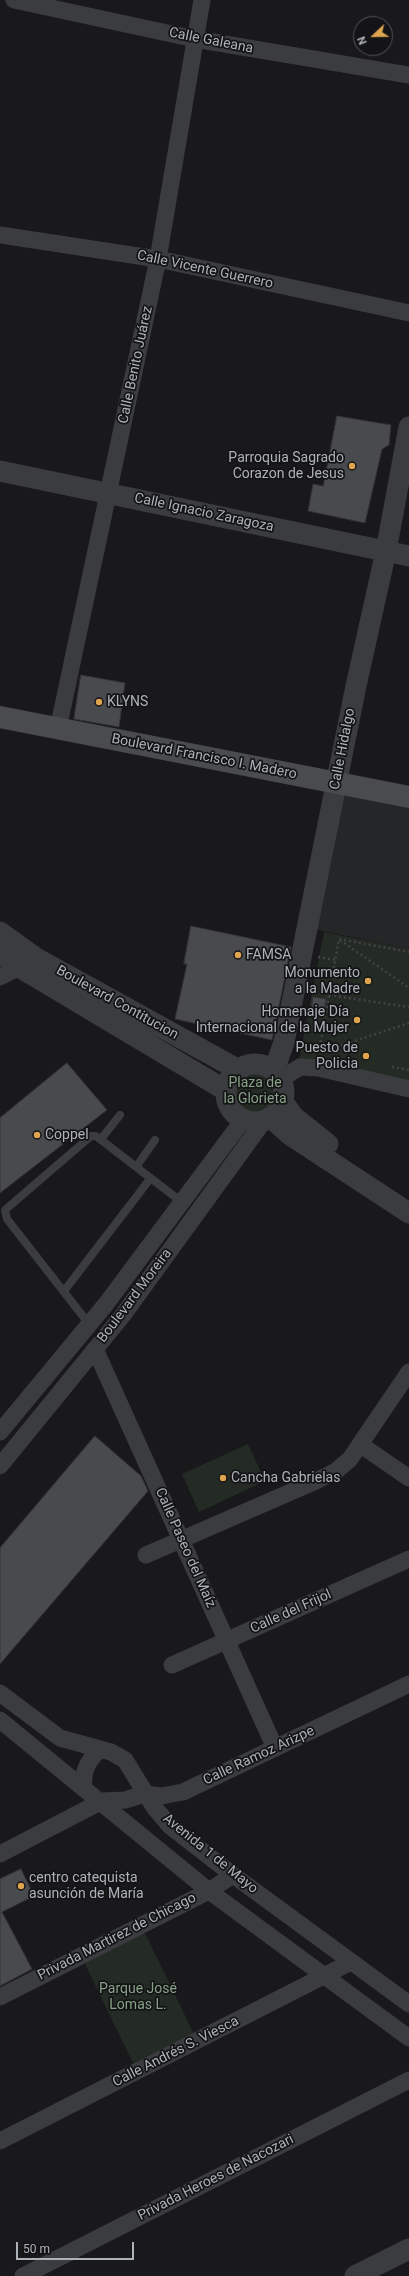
<!DOCTYPE html>
<meta charset="utf-8">
<style>
body{margin:0}
#map{position:relative;width:409px;height:2276px;overflow:hidden;background:#19191b;font-family:Roboto,sans-serif}
canvas{display:block}
.north{position:absolute;left:353px;top:16px;width:40px;height:40px;box-sizing:border-box;background:#141416;border:1px solid #515357;border-radius:50%;rotate:248deg;font-size:11px;font-weight:700;line-height:16px;text-align:center;color:#adb2b9}
.north::after{content:'';display:block;margin:auto;width:14px;height:18px;background:#dea44f;clip-path:polygon(50% 0,100% 100%,50% 72%,0 100%)}
.scale{position:absolute;left:16px;top:2242px;width:118px;height:18px;box-sizing:border-box;border:2px solid #adb2b9;border-top:0;padding-left:5px;font-size:12px;line-height:14px;white-space:nowrap;color:#adb2b9;-webkit-text-stroke:3px #141416;paint-order:stroke}
</style>
<div id="map">
<canvas width="409" height="2276"></canvas>
<div class="north">N</div>
<div class="scale">50 m</div>
</div>
<script>
const c = document.querySelector('canvas').getContext('2d');
c.lineJoin = 'round';
function fillPath(path, color) {
  c.fillStyle = color;
  c.fill(path, 'evenodd');
}
function stroke(path, color, width, dash) {
  c.strokeStyle = color;
  c.lineWidth = width;
  c.lineCap = dash ? 'butt' : 'round';
  c.setLineDash(dash || []);
  c.stroke(path);
}
function label(font, color, halo, rows, align = 'center') {
  c.font = font + ' Roboto,sans-serif';
  c.lineWidth = 3.5;
  c.setLineDash([]);
  c.textBaseline = 'middle';
  c.strokeStyle = halo;
  c.fillStyle = color;
  for (const [text, x, y, turn = 0] of rows) {
    c.save();
    c.translate(x, y);
    c.rotate((+turn || 0) * Math.PI / 180);
    c.textAlign = isNaN(turn) ? turn : align;
    if (halo) c.strokeText(text, 0, 0);
    c.fillText(text, 0, 0);
    c.restore();
  }
}
const built = new Path2D(`
 M 344,776 L 409,788 L 409,949 L 314,929 Z`);
const green = new Path2D(`
 M 324,932 L 409,949 L 409,1082 L 299,1060 Z
 M234 1091a21 21 0 1 1 42 0a21 21 0 1 1-42 0Z
 M 248,1444 L 265,1481 L 199,1512 L 182,1474 Z
 M 144,1931 L 194,2034 L 133,2063 L 83,1960 Z`);
const building = new Path2D(`
 M 337,416 L 391,425 L 389,445 L 382,449 L 365,523 L 308,511 L 313,484 L 323,486 Z
 M 81,675 L 125,683 L 119,727 L 74,719 Z
 M 191,926 L 291,947 L 272,1040 L 175,1019 L 187,964 L 184,964 Z
 M 313,997 L 326,999 L 323,1016 L 311,1014 Z
 M 67,1063 L 107,1110 L 0,1193 L 0,1118 Z
 M 95,1436 L 141,1476 L 148,1491 L 0,1664 L 0,1548 Z
 M 21,1869 L 34,1896 L 2,1912 L 32,1969 L 0,1986 L 0,1879 Z`);
const path = new Path2D(`
 M 340,940 L 409,988
 M 318,957 L 336,960
 M 329,995 L 409,1007
 M 319,1052 L 339,939 L 409,952
 M 322,1052 L 409,1023
 M 392,1067 L 409,1070`);
const service = new Path2D(`
 M 101,1139 L 120,1115
 M 136,1167 L 155,1140
 M 64,1291 L 150,1179
 M 89,1324 L 7,1219 L 5,1210 L 91,1136 L 96,1136 L 183,1203`);
const minor = new Path2D(`
 M 14,0 L 195,39 L 409,75
 M 0,235 L 158,259 L 409,313
 M 58,729 L 158,259 L 202,0
 M 0,977 L 29,962
 M 281,1079 L 300,1067 L 318,1068 L 409,1089
 M 95,1349 L 275,1748
 M 0,1432 L 106,1304 L 243,1120
 M 361,1445 L 409,1478
 M 0,1466 L 123,1315 L 263,1122
 M 146,1555 L 316,1481 L 336,1471 L 350,1459 L 409,1372
 M 172,1665 L 409,1559
 M 0,1693 L 60,1738 L 111,1752 L 125,1760 L 154,1807 L 170,1826 L 233,1875 L 409,2004
 M 0,1720 L 209,1891 L 409,2038
 M 84,1787 C 82,1771 88,1761 99,1750
 M 0,1854 L 102,1801 L 125,1800 L 145,1794 L 161,1796 L 183,1792 L 409,1684
 M 0,1997 L 209,1891 L 233,1875
 M 0,2141 L 351,1962
 M 23,2276 L 409,2080`);
const tertiary = new Path2D(`
 M 0,471 L 409,556
 M 0,932 L 36,958 L 237,1069
 M 0,953 L 19,967 L 225,1090
 M226 1093a29 29 0 1 1 58 0a29 29 0 1 1-58 0Z
 M 274,1071 L 284,1042 L 356,686 L 386,551 L 409,427
 M 283,1102 L 294,1117 L 328,1144
 M 271,1118 L 290,1135 L 409,1213
 M 355,2276 L 409,2249`);
const secondary = new Path2D(`
 M 0,717 L 409,797`);
const markers = [
 [352,466,4,"#dea44f"],
 [99,702,4,"#dea44f"],
 [238,955,4,"#dea44f"],
 [368,981,4,"#dea44f"],
 [357,1020,4,"#dea44f"],
 [366,1056,4,"#dea44f"],
 [37,1135,4,"#dea44f"],
 [223,1478,4,"#dea44f"],
 [21,1886,4,"#dea44f"]
];
const streetNames = [
 ["Calle Galeana",211,41,11],
 ["Calle Vicente Guerrero",205,270,12],
 ["Calle Benito Juárez",136,365,-78],
 ["Calle Ignacio Zaragoza",204,513,12],
 ["Calle Hidalgo",343,749,-79],
 ["Boulevard Francisco I. Madero",204,757,11],
 ["Boulevard Contitucion",117,1003,29],
 ["Boulevard Moreira",135,1296,-53],
 ["Calle Paseo del Maíz",185,1548,66],
 ["Calle del Frijol",291,1612,-24],
 ["Calle Ramoz Arizpe",259,1756,-25],
 ["Avenida 1 de Mayo",210,1854,39],
 ["Privada Martirez de Chicago",117,1937,-27],
 ["Calle Andrés S. Viesca",176,2052,-27],
 ["Privada Heroes de Nacozari",216,2178,-27]
];
const poiNames = [
 ["Parroquia Sagrado",344,458,"right"],
 ["Corazon de Jesus",344,474,"right"],
 ["KLYNS",107,702],
 ["FAMSA",246,955],
 ["Monumento",360,973,"right"],
 ["a la Madre",360,989,"right"],
 ["Homenaje Día",349,1012,"right"],
 ["Internacional de la Mujer",349,1028,"right"],
 ["Puesto de",358,1048,"right"],
 ["Policia",358,1064,"right"],
 ["Coppel",45,1135],
 ["Cancha Gabrielas",231,1478],
 ["centro catequista",29,1878],
 ["asunción de María",29,1894]
];
const parkNames = [
 ["Plaza de",255,1083],
 ["la Glorieta",255,1099],
 ["Parque José",138,1989],
 ["Lomas L.",138,2005]
];
fillPath(built, '#252628');
fillPath(green, '#242b24');
fillPath(building, '#484a4d');
stroke(building, '#343437', 1);
stroke(path, '#414347', 2.5, [2, 3]);
stroke(service, '#3b3c40', 8);
stroke(minor, '#3b3c40', 17);
stroke(tertiary, '#3b3c40', 21);
stroke(secondary, '#494b4f', 22);
for (const [x, y, r, color] of markers) {
  const dot = new Path2D();
  dot.arc(x, y, r, 0, 2 * Math.PI);
  c.fillStyle = color;
  c.fill(dot);
  stroke(dot, '#141416', 1.5);
}
label('14px', '#adb2b9', '#141416', streetNames);
label('14px', '#adb2b9', '#141416', poiNames, 'left');
label('14px', '#87a287', '#141416', parkNames);
</script>
